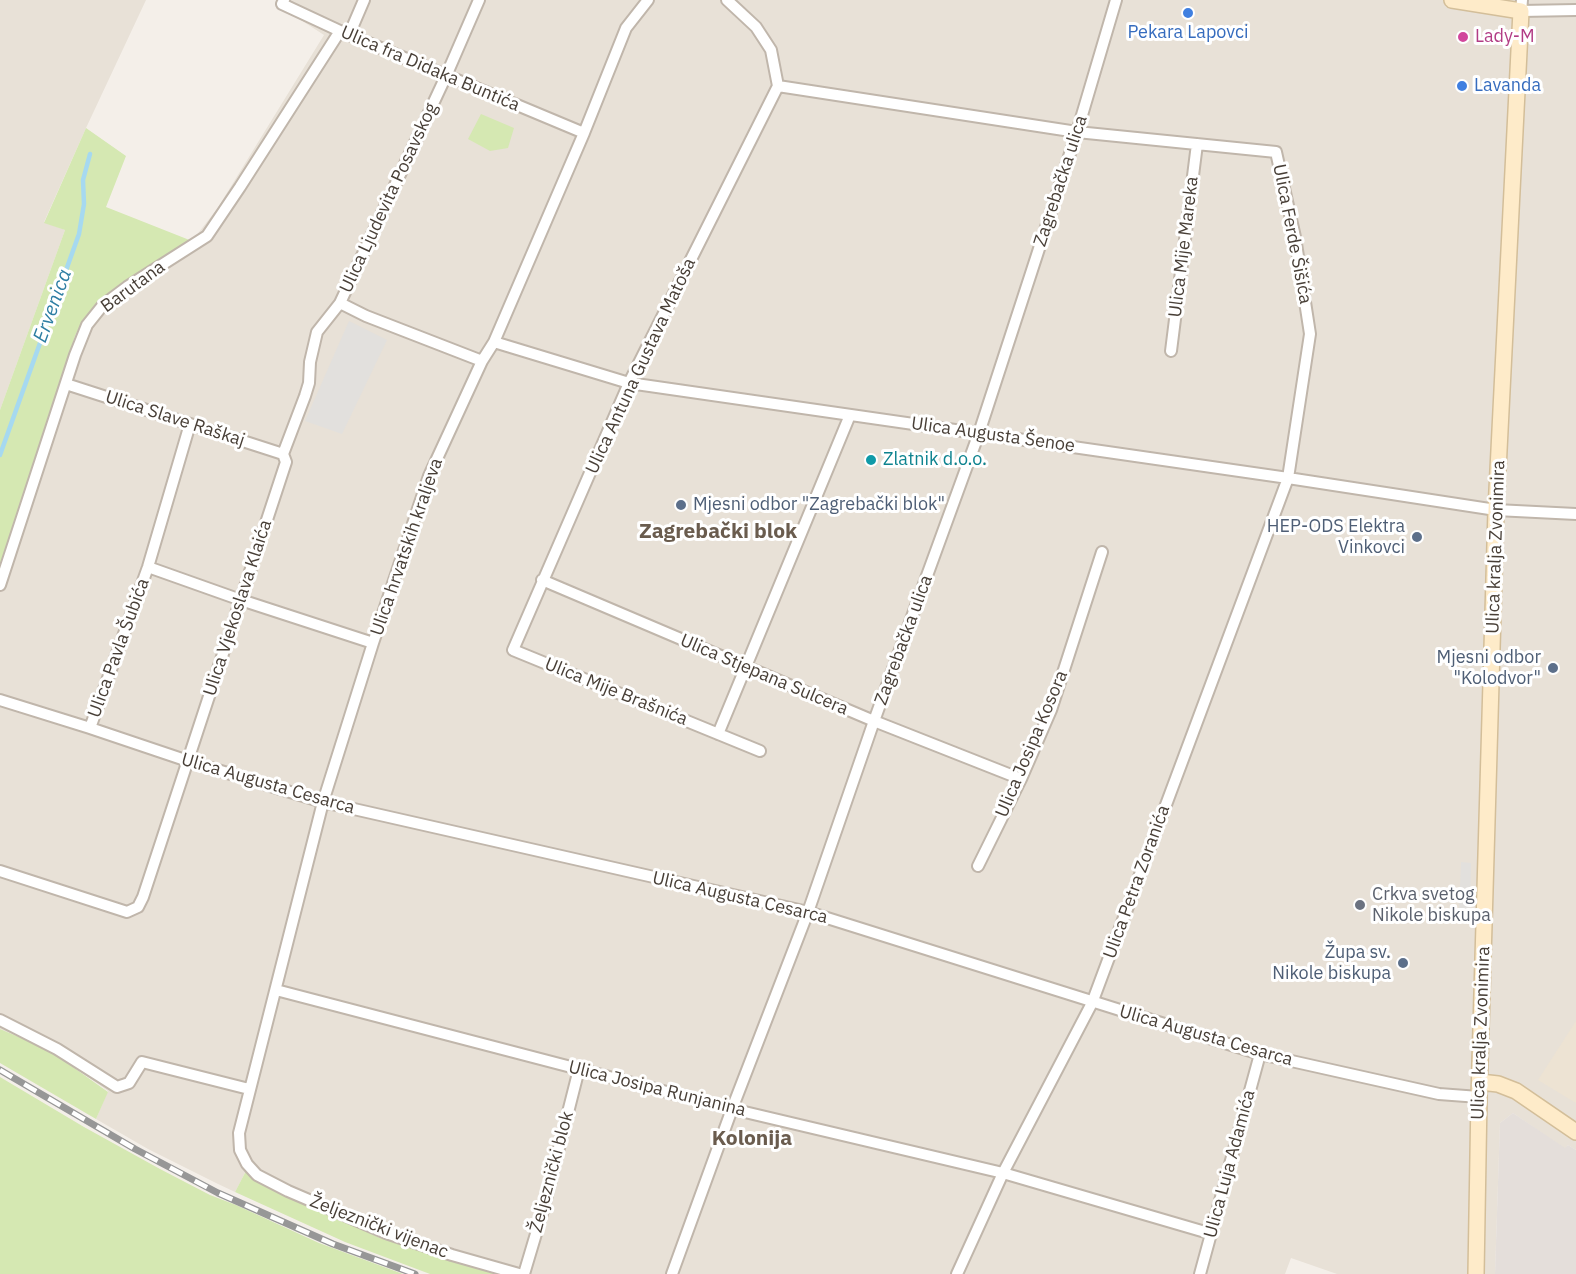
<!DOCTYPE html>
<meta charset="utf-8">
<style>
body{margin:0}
canvas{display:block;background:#f4efe9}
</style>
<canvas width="1576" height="1274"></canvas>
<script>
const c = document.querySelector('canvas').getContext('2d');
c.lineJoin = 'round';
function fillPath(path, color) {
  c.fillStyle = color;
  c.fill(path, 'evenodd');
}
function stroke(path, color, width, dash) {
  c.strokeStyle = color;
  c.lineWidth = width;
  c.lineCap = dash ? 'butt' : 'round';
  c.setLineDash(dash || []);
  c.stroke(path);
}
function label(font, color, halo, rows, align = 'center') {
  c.font = font + ' "IBM Plex Sans",sans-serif';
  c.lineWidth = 6;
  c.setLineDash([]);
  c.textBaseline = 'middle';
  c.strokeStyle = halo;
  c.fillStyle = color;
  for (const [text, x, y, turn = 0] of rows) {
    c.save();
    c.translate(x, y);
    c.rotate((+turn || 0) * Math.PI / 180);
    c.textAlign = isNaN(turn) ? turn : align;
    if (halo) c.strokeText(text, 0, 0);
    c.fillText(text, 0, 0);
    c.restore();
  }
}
const residential = new Path2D(`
 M 0,0 L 146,0 L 86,128 L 44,222 L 65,230 L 0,410 Z
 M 277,0 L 1576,0 L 1576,1150 L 1568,1145 L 1565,1149 L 1513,1113 L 1500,1123 L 1495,1274 L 1337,1274 L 1291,1258 L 1285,1274 L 496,1274 L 380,1238 L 341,1220 L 246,1171 L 235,1192 L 216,1183 L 148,1149 L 96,1119 L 108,1091 L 56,1055 L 33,1043 L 0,1029 L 0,570 L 75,336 L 80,325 L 91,310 L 101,301 L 192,241 L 217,209 L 324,35 L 276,4 Z`);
const industrial = new Path2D(`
 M 1513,1113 L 1565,1148 L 1568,1145 L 1576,1150 L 1576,1274 L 1495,1274 L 1500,1123 Z`);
const education = new Path2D(`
 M 1576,1021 L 1576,1103 L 1538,1080 Z`);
const green = new Path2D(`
 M 481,114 L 514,128 L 508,148 L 490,151 L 468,139 Z
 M 86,128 L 126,156 L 106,207 L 192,241 L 101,301 C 89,312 81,322 75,336 L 0,570 L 0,410 L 65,230 L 44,223 Z
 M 0,1029 L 33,1043 L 56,1055 L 108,1092 L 96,1119 L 0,1063 Z
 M 0,1077 L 84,1127 L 160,1169 L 210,1195 L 236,1205 L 319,1243 L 403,1274 L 0,1274 Z
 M 246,1171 L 341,1220 L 380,1238 L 496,1274 L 430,1274 L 345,1242 L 235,1192 Z`);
const parking = new Path2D(`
 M 349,321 L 387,340 L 342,434 L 305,421 Z
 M 1461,862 L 1471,863 L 1470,913 L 1459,912 Z`);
const stream = new Path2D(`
 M 0,455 L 79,234 L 84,204 L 83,180 L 90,154`);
const street = new Path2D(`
 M 284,0 L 282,4 L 340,31 L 584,133
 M 727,0 L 756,27 L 771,50 L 778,86 L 629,383 L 513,650 L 760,751
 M 1522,0 L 1521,11 L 1576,10
 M 349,35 L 364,0
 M 778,86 L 1077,132 L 1276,152 L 1295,237 L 1310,334 L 1288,478 L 1092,1003 L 1003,1173 L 957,1274
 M 340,303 L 366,316 L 482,361
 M 494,342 L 629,383 L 1288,478 L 1496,510 L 1576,514
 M 1171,351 L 1197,144
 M 66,384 L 283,454
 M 283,454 L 305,396 L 309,383 L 310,362 L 317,332 L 340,303 L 446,76 L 479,0
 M 148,567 L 241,600 L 373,643
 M 542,580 L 874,721 L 1021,779
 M 0,585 L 75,355 L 87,325 L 103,305 L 127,287 L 207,236 L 240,187 L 340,31
 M 0,700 L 90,728 L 188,761 L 323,802 L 808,912 L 1260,1054 L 1439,1094 L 1479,1097
 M 90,728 L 148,567 L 190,424
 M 718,734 L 850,415
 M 978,866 L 1021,779 L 1051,710 L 1102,552
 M 0,871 L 127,912 L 138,907 L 143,897 L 286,462 L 283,454
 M 276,990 L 732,1109 L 1003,1173 L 1212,1234
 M 0,1020 L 57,1049 L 117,1087 L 129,1083 L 142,1062 L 249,1089
 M 519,1274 L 452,1255 L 386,1233 L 288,1191 L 257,1175 L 247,1164 L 240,1150 L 239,1133 L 323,802 L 373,643 L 429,476 L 482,361 L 494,342 L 584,133 L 626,28 L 648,0
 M 524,1274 L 544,1207 L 579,1069
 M 672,1274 L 732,1109 L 808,912 L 874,721 L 979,433 L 1077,132 L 1116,0
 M 1200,1274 L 1260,1054`);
const secondary = new Path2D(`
 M 1452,0 L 1521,11 L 1496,510 L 1479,1097 L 1476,1274
 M 1480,1082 L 1498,1084 L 1516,1091 L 1576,1132`);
const rail = new Path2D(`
 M 0,1070 L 135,1149 L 218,1193 L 333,1244 L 415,1274`);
const markers = [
 [1188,13,6,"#3f7fe0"],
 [1463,37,6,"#d1479c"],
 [1462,86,6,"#3f7fe0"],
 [871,460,6,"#0f9aa8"],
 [681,505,6,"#5c6f8a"],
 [1417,537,6,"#5c6f8a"],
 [1553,668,6,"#5c6f8a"],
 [1360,905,6,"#6b7280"],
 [1403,963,6,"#5c6f8a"]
];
const shopNames = [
 ["Pekara Lapovci",1188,33],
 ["Lavanda",1474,86,"left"]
];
const hotelNames = [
 ["Lady-M",1475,37]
];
const streetNames = [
 ["Ulica fra Didaka Buntića",430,69,23],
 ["Zagrebačka ulica",1061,181,-72],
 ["Ulica Ljudevita Posavskog",389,198,-65],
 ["Ulica Ferde Šišića",1292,234,79],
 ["Ulica Mije Mareka",1184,247,-83],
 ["Barutana",133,287,-36],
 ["Ulica Antuna Gustava Matoša",641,366,-65],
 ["Ulica Slave Raškaj",175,419,18],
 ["Ulica Augusta Šenoe",993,435,8],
 ["Ulica hrvatskih kraljeva",407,547,-71],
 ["Ulica kralja Zvonimira",1496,547,-88],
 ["Ulica Vjekoslava Klaića",238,608,-72],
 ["Zagrebačka ulica",904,640,-70],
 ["Ulica Pavla Šubića",119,648,-70],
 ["Ulica Stjepana Sulcera",764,675,23],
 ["Ulica Mije Brašnića",616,692,22],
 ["Ulica Josipa Kosora",1032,744,-67],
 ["Ulica Augusta Cesarca",268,784,16],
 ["Ulica Petra Zoranića",1137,882,-70],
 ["Ulica Augusta Cesarca",740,898,13],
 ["Ulica kralja Zvonimira",1481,1033,-88],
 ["Ulica Augusta Cesarca",1206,1036,16],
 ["Ulica Josipa Runjanina",657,1089,14],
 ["Ulica Luja Adamića",1230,1164,-75],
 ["Željeznički blok",552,1172,-75],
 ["Željeznički vijenac",379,1227,21]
];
const cultureNames = [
 ["Zlatnik d.o.o.",883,460]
];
const serviceNames = [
 ["Mjesni odbor \"Zagrebački blok\"",693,505,"left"],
 ["HEP-ODS Elektra",1405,527],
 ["Vinkovci",1405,548],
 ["Mjesni odbor",1541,658],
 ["\"Kolodvor\"",1541,679],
 ["Župa sv.",1391,953],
 ["Nikole biskupa",1391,974]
];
const worshipNames = [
 ["Crkva svetog",1372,895],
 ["Nikole biskupa",1372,916]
];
const waterNames = [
 ["Ervenica",53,306,-70]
];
const quarterNames = [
 ["Zagrebački blok",718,532],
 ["Kolonija",752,1139]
];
fillPath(residential, '#e8e1d7');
fillPath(industrial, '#e4deda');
fillPath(education, '#ede3d3');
fillPath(green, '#d5e8b2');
fillPath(parking, '#e2e0dd');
stroke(stream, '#a6d9f0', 4.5);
stroke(street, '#c0b6ab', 14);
stroke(secondary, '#d3be99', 18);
stroke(street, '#fff', 10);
stroke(secondary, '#feebc9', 15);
stroke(rail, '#979797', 7);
stroke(rail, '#fff', 4.5, [14]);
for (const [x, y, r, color] of markers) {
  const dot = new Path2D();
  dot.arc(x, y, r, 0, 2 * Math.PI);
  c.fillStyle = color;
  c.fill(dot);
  stroke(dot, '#fff', 2);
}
label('18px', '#366cbe', '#fff', shopNames);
label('18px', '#b23c85', '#fff', hotelNames, 'left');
label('18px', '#483f37', '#fff', streetNames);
label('18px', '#0d838f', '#fff', cultureNames, 'left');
label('18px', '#4e5e75', '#fff', serviceNames, 'right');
label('18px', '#5b616d', '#fff', worshipNames, 'left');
label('italic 20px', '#2e7ea3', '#fff', waterNames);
label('bold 21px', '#6a5c4e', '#fff', quarterNames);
</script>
